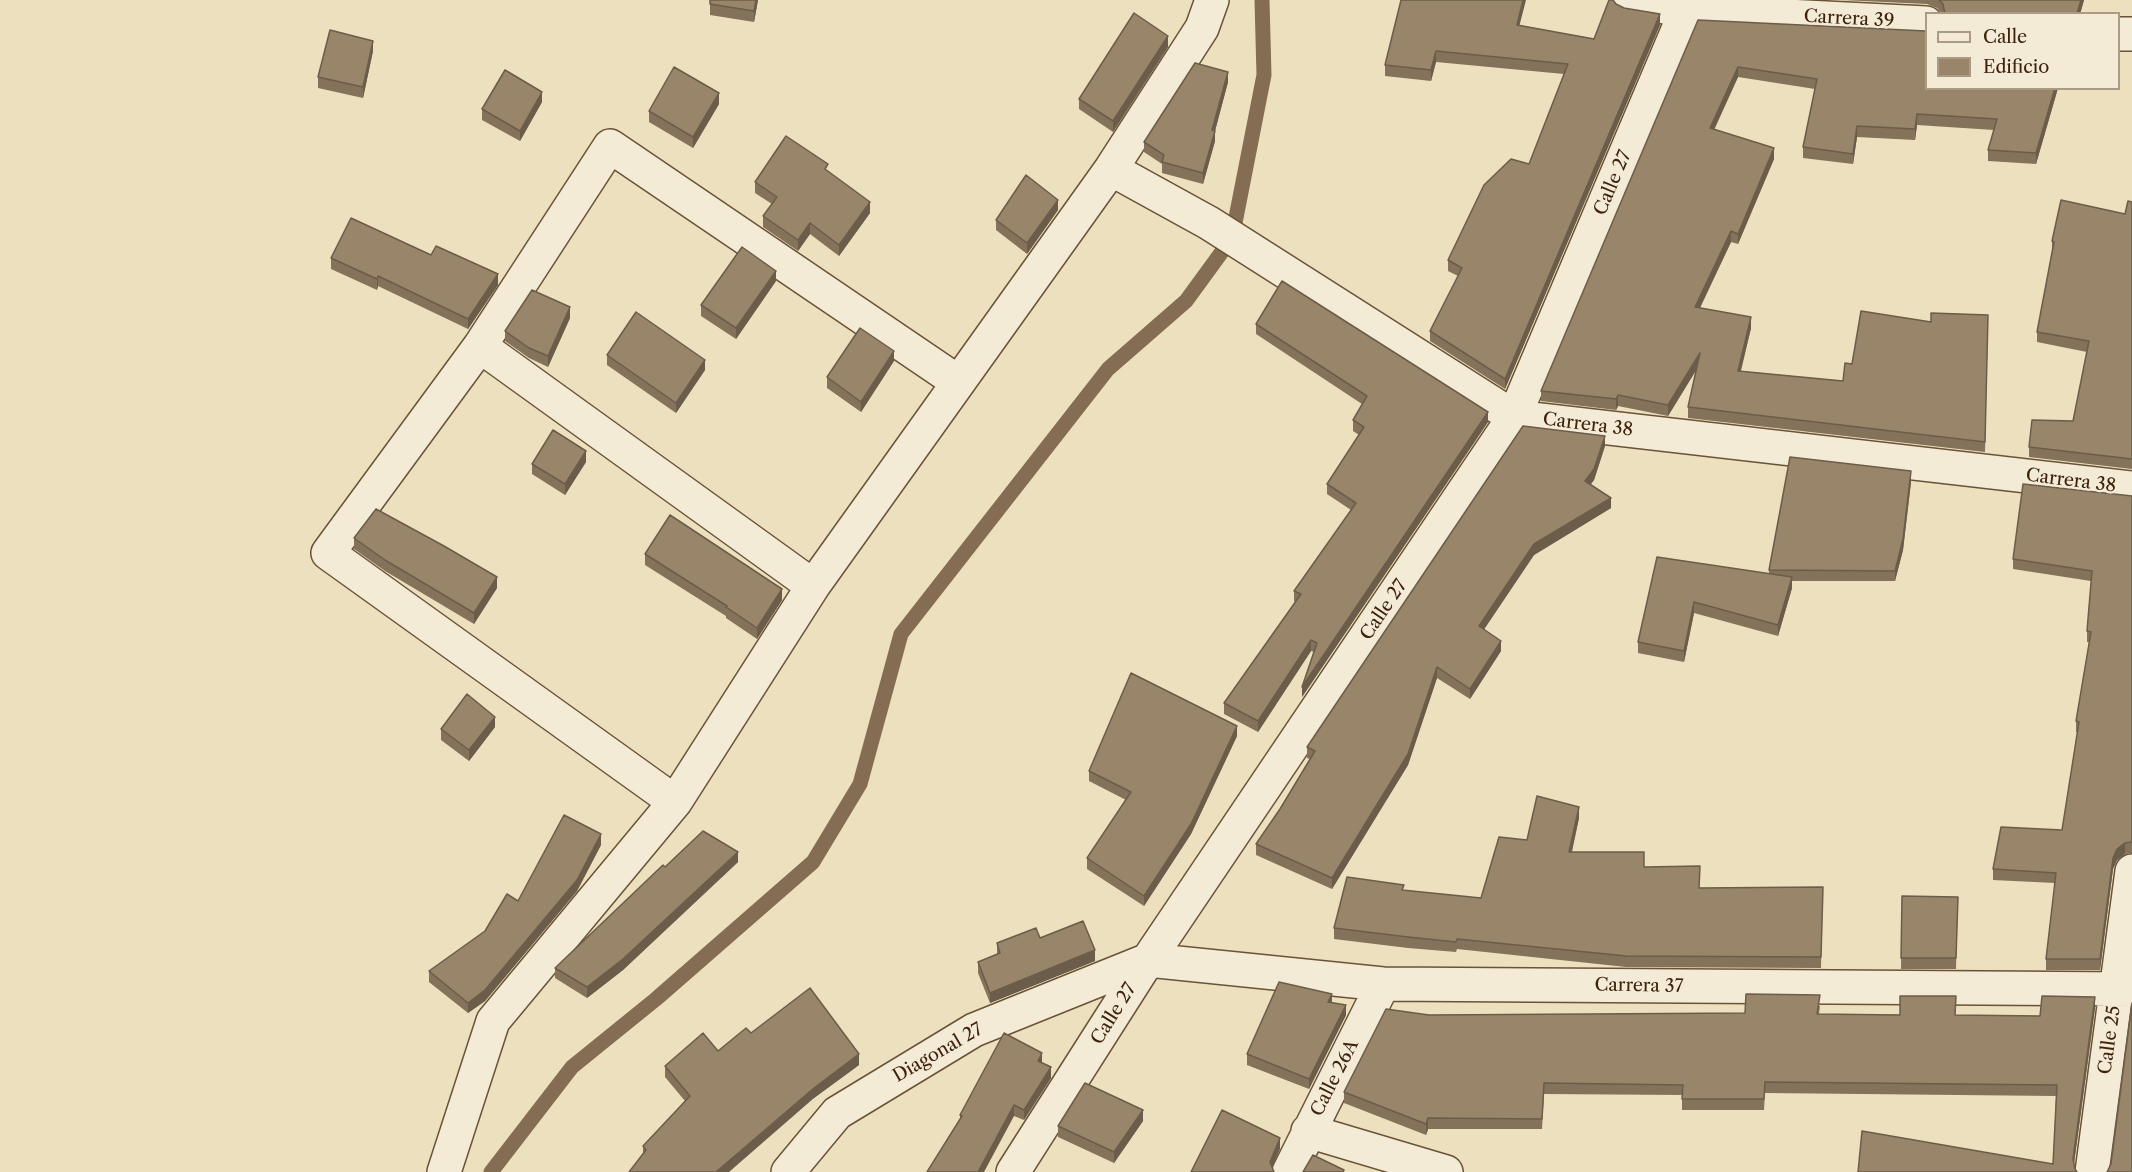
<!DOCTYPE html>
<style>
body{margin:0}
#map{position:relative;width:2132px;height:1172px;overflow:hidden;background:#ede0be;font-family:"Libre Caslon Text",serif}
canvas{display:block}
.legend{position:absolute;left:1925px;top:12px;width:195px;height:78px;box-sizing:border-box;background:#f3ebd5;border:2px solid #ab9b85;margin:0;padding:8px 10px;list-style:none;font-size:18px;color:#3e220c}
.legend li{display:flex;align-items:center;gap:12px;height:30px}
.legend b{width:30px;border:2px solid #ab9b85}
</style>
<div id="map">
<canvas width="2132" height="1172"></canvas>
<ul class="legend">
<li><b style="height:8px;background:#f3ebd5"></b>Calle</li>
<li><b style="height:16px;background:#998569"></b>Edificio</li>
</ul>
</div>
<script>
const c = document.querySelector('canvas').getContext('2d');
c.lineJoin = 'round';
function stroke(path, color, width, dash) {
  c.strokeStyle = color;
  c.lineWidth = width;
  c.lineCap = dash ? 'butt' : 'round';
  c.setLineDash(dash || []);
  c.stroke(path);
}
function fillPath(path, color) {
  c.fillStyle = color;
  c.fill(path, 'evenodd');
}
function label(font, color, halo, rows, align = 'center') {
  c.font = font + ' "Libre Caslon Text",serif';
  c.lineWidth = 4.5;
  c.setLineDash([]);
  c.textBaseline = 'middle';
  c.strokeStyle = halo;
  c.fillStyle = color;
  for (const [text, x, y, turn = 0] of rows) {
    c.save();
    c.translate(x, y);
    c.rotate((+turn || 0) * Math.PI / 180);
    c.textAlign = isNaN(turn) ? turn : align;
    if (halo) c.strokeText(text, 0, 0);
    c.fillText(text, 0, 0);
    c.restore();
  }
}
const stream = new Path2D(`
 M 491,1172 L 572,1067 L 656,999 L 813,862 L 860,784 L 901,634 L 1108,369 L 1186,301 L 1232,238 L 1264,75 L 1262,0`);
const street = new Path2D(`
 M 1628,0 L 1686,11 L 1926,23
 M 2118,34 L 2132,34
 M 1111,169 L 1209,223 L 1514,417 L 2132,488
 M 480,346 L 813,586
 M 675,802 L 328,553 L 480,346 L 610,146 L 958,382
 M 1308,1131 L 1446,1172
 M 444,1172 L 493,1021 L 675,802 L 813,586 L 1111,169 L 1202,28 L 1212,0
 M 788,1172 L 837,1113 L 974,1030 L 1148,960 L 1383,984 L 2132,989
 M 1013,1172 L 1148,960 L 1514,417 L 1686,11
 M 1289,1172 L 1383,984
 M 2092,1172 L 2132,871`);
const wall = new Path2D(`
 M 710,0 L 758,0 L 754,22 L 710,15 Z
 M 1841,0 L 2084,0 L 2080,14 L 1942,14 L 1937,8 L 1927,4 Z
 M 1616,4 L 1660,25 L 1505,389 L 1430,341 L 1430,331 L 1458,276 L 1448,271 L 1448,260 L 1529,164 L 1564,74 L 1436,62 L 1431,81 L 1385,76 L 1385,65 L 1519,25 L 1594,39 Z
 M 1698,20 L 1926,88 L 2058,88 L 2036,164 L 1988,161 L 1988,150 L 1994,130 L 1917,125 L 1915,140 L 1857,137 L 1853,164 L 1803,158 L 1803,147 L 1815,89 L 1738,77 L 1714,129 L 1774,159 L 1738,244 L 1731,242 L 1700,308 L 1751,328 L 1741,371 L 1843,381 L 1852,364 L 1931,322 L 1988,315 L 1985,452 L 1688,418 L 1688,407 L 1696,370 L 1668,416 L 1618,406 L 1616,410 L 1541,401 L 1541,391 Z
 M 1168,47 L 1113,132 L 1079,109 L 1079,99 Z
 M 373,51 L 363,98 L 318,88 L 318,77 Z
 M 1228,82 L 1215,131 L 1215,141 L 1203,184 L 1162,173 L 1162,164 L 1144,152 L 1144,142 Z
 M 542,102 L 520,141 L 482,120 L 482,109 Z
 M 719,104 L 693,148 L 649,122 L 649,111 Z
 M 828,171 L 870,213 L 839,256 L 810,234 L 798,251 L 763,227 L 763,216 L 772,204 L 755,193 L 755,182 Z
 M 2132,202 L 2132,469 L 2029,457 L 2029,447 L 2073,421 L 2087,352 L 2037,342 L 2037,332 L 2052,252 L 2052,241 L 2125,214 Z
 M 1058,210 L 1027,254 L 996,230 L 996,220 Z
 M 431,255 L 498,285 L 468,329 L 378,286 L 377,290 L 331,269 L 331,258 Z
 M 776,281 L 736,339 L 701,316 L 701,305 Z
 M 570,318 L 548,367 L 529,358 L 505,341 L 505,331 Z
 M 1256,324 L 1488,422 L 1302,697 L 1314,652 L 1311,651 L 1258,732 L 1224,714 L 1224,703 L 1295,602 L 1294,601 L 1294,591 L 1351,510 L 1327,494 L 1327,484 L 1359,435 L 1353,431 L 1353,420 L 1362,404 L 1256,334 Z
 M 607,355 L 705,370 L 676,413 L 607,365 Z
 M 894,361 L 861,412 L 827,388 L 827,377 Z
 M 1605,446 L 1594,480 L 1590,485 L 1611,508 L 1534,555 L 1484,629 L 1501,651 L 1470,699 L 1437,678 L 1408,765 L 1332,889 L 1256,855 L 1256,844 L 1280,809 L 1310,759 L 1307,758 L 1307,747 Z
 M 586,462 L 565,495 L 532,474 L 532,464 Z
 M 1911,482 L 1903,550 L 1895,581 L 1792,581 L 1792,588 L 1778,636 L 1694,613 L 1684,662 L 1638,653 L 1638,642 L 1657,557 L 1769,574 L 1769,570 Z
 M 2132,496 L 2132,853 L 2125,854 L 2117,860 L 2113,869 L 2100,970 L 2046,970 L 2046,959 L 2055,883 L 1993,880 L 1993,869 L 2062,830 L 2077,732 L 2076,732 L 2076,721 L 2089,642 L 2087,642 L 2087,631 L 2091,581 L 2013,569 L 2013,559 Z
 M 354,538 L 497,588 L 474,624 L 385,571 L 354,549 Z
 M 645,554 L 782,600 L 757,639 L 726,618 L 726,616 L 645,565 Z
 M 495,727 L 469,761 L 441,740 L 441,729 Z
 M 1237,736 L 1191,834 L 1144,906 L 1087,869 L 1087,858 L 1126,800 L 1089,781 L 1089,771 Z
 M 1579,818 L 1572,852 L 1644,867 L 1700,888 L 1823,887 L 1821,968 L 1626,967 L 1457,949 L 1456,952 L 1408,948 L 1334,939 L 1334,928 L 1404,890 L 1481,898 L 1527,840 Z
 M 601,845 L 577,891 L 485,1001 L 468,1013 L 429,982 L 429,971 L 485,931 L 518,901 Z
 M 738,862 L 623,970 L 587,998 L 555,978 L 555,968 L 665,867 Z
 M 1902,896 L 1958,897 L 1956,969 L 1901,969 Z
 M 1040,938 L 1095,961 L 990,1003 L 978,973 L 978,962 L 997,955 L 997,943 Z
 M 1820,1006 L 1819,1014 L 2040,1016 L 2095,1008 L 2074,1164 L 2053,1164 L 2056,1096 L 1765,1093 L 1764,1110 L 1682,1110 L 1682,1095 L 1544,1094 L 1542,1129 L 1428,1129 L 1426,1135 L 1344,1103 L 1344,1092 L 1429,1015 L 1745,1013 Z
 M 1346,1015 L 1309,1089 L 1247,1065 L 1247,1054 Z
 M 751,1033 L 859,1065 L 814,1098 L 643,1154 L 643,1146 L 685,1101 L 665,1077 L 665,1066 L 718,1051 Z
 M 1042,1063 L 1051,1078 L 1024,1120 L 1014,1116 L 960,1120 L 960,1115 Z
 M 1143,1121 L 1114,1163 L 1058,1137 L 1058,1126 Z`);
const shadedWall = new Path2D(`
 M 756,0 L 758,0 L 754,22 L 754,11 Z
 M 1523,0 L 1526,0 L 1517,35 L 1517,25 Z
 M 2081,0 L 2084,0 L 2080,14 L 2077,14 Z
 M 1660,14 L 1660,25 L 1505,389 L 1505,379 Z
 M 1168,36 L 1168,47 L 1113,132 L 1113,121 Z
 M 373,41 L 373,51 L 363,98 L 363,87 Z
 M 1436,51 L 1436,62 L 1431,81 L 1431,70 Z
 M 1738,67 L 1738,77 L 1710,139 L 1710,128 Z
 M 1228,72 L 1228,82 L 1215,131 L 1215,141 L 1203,184 L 1203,173 L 1212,130 Z
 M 2055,88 L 2058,88 L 2036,164 L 2036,153 Z
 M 542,92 L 542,102 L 520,141 L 520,131 Z
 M 719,93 L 719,104 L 693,148 L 693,137 Z
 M 1917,114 L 1917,125 L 1915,140 L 1915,129 Z
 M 1857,126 L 1857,137 L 1853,164 L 1853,154 Z
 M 1774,148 L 1774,159 L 1738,244 L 1738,234 Z
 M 1058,200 L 1058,210 L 1027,254 L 1027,243 Z
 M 870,202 L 870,213 L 839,256 L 839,245 Z
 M 810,223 L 810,234 L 798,251 L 798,240 Z
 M 1731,231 L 1731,242 L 1695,318 L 1695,307 Z
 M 776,271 L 776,281 L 736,339 L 736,328 Z
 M 498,274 L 498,285 L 468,329 L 468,319 Z
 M 378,276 L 378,286 L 377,290 L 377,279 Z
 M 570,307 L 570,318 L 548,367 L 548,356 Z
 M 1751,317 L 1751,328 L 1738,381 L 1738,371 Z
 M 894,351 L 894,361 L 861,412 L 861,402 Z
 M 1700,353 L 1700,364 L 1668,416 L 1668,405 Z
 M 705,360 L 705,370 L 676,413 L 676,403 Z
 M 1618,395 L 1618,406 L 1616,410 L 1616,399 Z
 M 1488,412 L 1488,422 L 1302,697 L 1302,687 Z
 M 1605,436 L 1605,446 L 1594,480 L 1585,492 L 1585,481 Z
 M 586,451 L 586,462 L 565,495 L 565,484 Z
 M 1911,471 L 1911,482 L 1903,550 L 1895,581 L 1895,571 Z
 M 1611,498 L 1611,508 L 1534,555 L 1479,637 L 1479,626 L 1534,544 Z
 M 497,577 L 497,588 L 474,624 L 474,613 Z
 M 1792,577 L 1792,588 L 1778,636 L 1778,625 Z
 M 782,589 L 782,600 L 757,639 L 757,628 Z
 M 1694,602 L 1694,613 L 1684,662 L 1684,651 Z
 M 1311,640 L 1311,651 L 1258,732 L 1258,721 Z
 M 1501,641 L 1501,651 L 1470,699 L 1470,689 Z
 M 1437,667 L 1437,678 L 1408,765 L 1332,889 L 1332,878 Z
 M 495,717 L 495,727 L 469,761 L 469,750 Z
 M 1237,726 L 1237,736 L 1191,834 L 1144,906 L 1144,896 Z
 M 1579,807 L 1579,818 L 1569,863 L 1569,852 Z
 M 601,834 L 601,845 L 577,891 L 485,1001 L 468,1013 L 468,1003 Z
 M 2125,843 L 2125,854 L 2117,860 L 2113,869 L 2100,970 L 2100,959 L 2113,858 L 2117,849 Z
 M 738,852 L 738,862 L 623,970 L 587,998 L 587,987 Z
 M 1095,950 L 1095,961 L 990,1003 L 990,993 Z
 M 1332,994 L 1332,1004 L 1328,1002 Z
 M 2095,997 L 2095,1008 L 2073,1170 L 2073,1159 Z
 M 1346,1005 L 1346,1015 L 1309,1089 L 1309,1079 Z
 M 1042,1053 L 1042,1063 L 1038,1061 Z
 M 859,1054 L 859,1065 L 814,1098 L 729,1172 L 716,1172 L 814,1088 Z
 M 1051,1067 L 1051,1078 L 1024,1120 L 1024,1110 Z
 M 1014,1105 L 1014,1116 L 984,1172 L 978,1172 Z
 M 1143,1110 L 1143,1121 L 1114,1163 L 1114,1152 Z
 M 1428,1118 L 1428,1129 L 1426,1135 L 1426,1124 Z
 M 1280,1138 L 1280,1149 L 1270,1172 L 1270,1162 Z`);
const building = new Path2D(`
 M 710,0 L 756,0 L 754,11 L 710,4 Z
 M 1401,0 L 1523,0 L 1517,25 L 1594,39 L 1609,0 L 1613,0 L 1616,4 L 1624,8 L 1660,14 L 1505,379 L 1430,331 L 1462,268 L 1448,260 L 1484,185 L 1511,159 L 1529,164 L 1568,64 L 1436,51 L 1431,70 L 1385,65 Z
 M 1939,0 L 2081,0 L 2077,14 L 1945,14 L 1943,4 Z
 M 1134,13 L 1168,36 L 1113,121 L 1079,99 Z
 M 1698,20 L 1926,31 L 1926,88 L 2055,88 L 2036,153 L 1988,150 L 1997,119 L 1917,114 L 1915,129 L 1857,126 L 1853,154 L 1803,147 L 1817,79 L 1738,67 L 1710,128 L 1774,148 L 1738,234 L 1731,231 L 1695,307 L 1751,317 L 1738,371 L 1843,381 L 1845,363 L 1852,364 L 1861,311 L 1931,322 L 1931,313 L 1988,315 L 1985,442 L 1688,407 L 1700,353 L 1668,405 L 1618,395 L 1616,399 L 1541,391 Z
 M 330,30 L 373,41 L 363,87 L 318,77 Z
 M 1195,63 L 1228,72 L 1212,130 L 1215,131 L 1203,173 L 1162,162 L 1164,155 L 1144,142 Z
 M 674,67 L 719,93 L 693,137 L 649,111 Z
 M 505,70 L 542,92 L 520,131 L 482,109 Z
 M 786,136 L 828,164 L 825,169 L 870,202 L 839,245 L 810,223 L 798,240 L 763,216 L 777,197 L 755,182 Z
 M 1026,175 L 1058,200 L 1027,243 L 996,220 Z
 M 2061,200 L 2125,214 L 2128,201 L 2132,202 L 2132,459 L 2029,447 L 2032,420 L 2073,421 L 2089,341 L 2037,332 L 2054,242 L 2052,241 Z
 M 351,218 L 431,255 L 436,246 L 498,274 L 468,319 L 378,276 L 377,279 L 331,258 Z
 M 742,247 L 776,271 L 736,328 L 701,305 Z
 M 1282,281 L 1488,412 L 1302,687 L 1317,643 L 1311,640 L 1258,721 L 1224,703 L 1301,594 L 1294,591 L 1356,503 L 1327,484 L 1364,427 L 1353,420 L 1367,396 L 1256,324 Z
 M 532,290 L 570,307 L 548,356 L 529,348 L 505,331 Z
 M 636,312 L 705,360 L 676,403 L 607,355 Z
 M 860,328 L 894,351 L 861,402 L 827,377 Z
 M 1523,426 L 1605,436 L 1594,469 L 1585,481 L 1611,498 L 1534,544 L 1479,626 L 1501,641 L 1470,689 L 1437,667 L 1408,754 L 1332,878 L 1256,844 L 1280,809 L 1315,751 L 1307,747 Z
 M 553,430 L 586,451 L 565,484 L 532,464 Z
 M 1790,457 L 1911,471 L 1903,539 L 1895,571 L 1769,570 Z
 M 2023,484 L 2132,496 L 2132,842 L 2125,843 L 2117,849 L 2113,858 L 2100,959 L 2046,959 L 2056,873 L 1993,869 L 2001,827 L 2062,830 L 2079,722 L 2076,721 L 2091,632 L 2087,631 L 2092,571 L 2013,559 Z
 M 376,509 L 444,546 L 497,577 L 474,613 L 385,560 L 354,538 Z
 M 670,515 L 782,589 L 757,628 L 726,607 L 727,606 L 645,554 Z
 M 1657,557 L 1792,577 L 1778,625 L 1694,602 L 1684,651 L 1638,642 Z
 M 1131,673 L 1237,726 L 1191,824 L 1144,896 L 1087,858 L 1131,792 L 1089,771 Z
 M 467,694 L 495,717 L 469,750 L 441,729 Z
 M 1537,796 L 1579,807 L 1569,852 L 1644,852 L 1644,867 L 1700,866 L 1699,888 L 1823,887 L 1821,957 L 1626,956 L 1457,939 L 1456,942 L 1408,937 L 1334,928 L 1347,877 L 1404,885 L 1402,890 L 1481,898 L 1499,837 L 1527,840 Z
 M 564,815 L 601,834 L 577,880 L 485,990 L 468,1003 L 429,971 L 485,931 L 507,894 L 518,901 Z
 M 703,831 L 738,852 L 623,959 L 587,987 L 555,968 L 663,865 L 665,867 Z
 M 1902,896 L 1958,897 L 1956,958 L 1901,958 Z
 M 1083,921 L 1095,950 L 990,993 L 978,962 L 1000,953 L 997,943 L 1036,928 L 1040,938 Z
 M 1279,982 L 1332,994 L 1328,1002 L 1346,1005 L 1309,1079 L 1247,1054 Z
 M 810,988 L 859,1054 L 814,1088 L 716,1172 L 629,1172 L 646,1150 L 643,1146 L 690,1096 L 665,1066 L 703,1033 L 718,1051 L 746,1028 L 751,1033 Z
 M 1746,994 L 1820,995 L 1817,1014 L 1900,1015 L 1900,996 L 1956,996 L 1955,1015 L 2040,1016 L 2042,996 L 2095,997 L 2073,1159 L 2075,1169 L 2077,1172 L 1858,1172 L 1862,1131 L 2053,1164 L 2057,1085 L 1765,1082 L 1764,1099 L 1682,1099 L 1683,1085 L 1544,1083 L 1542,1119 L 1428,1118 L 1426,1124 L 1344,1092 L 1386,1009 L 1429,1015 L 1745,1013 Z
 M 2132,1003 L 2132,1172 L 2107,1172 L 2111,1164 Z
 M 1004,1033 L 1042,1053 L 1038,1061 L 1051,1067 L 1024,1110 L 1014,1105 L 978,1172 L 927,1172 L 962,1116 L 960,1115 Z
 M 1085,1083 L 1143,1110 L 1114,1152 L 1058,1126 Z
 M 1222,1110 L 1280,1138 L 1270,1162 L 1274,1172 L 1191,1172 Z
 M 1313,1155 L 1344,1170 L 1343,1172 L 1303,1172 Z`);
const streetNames = [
 ["Carrera 39",1849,19,3],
 ["Calle 27",1613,183,-67],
 ["Carrera 38",1588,425,7],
 ["Carrera 38",2071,481,7],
 ["Calle 27",1384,610,-56],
 ["Carrera 37",1639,986,1],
 ["Calle 27",1114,1014,-58],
 ["Calle 25",2110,1040,-82],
 ["Diagonal 27",938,1053,-30],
 ["Calle 26A",1335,1078,-63]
];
stroke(stream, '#846d52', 15);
stroke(street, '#6a5238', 36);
stroke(street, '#f3ebd5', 33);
fillPath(wall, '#84725a');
fillPath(shadedWall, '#6b5d4a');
fillPath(building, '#998569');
stroke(building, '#6b5d4a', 1.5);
label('18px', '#3e220c', '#f3ebd5', streetNames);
</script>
